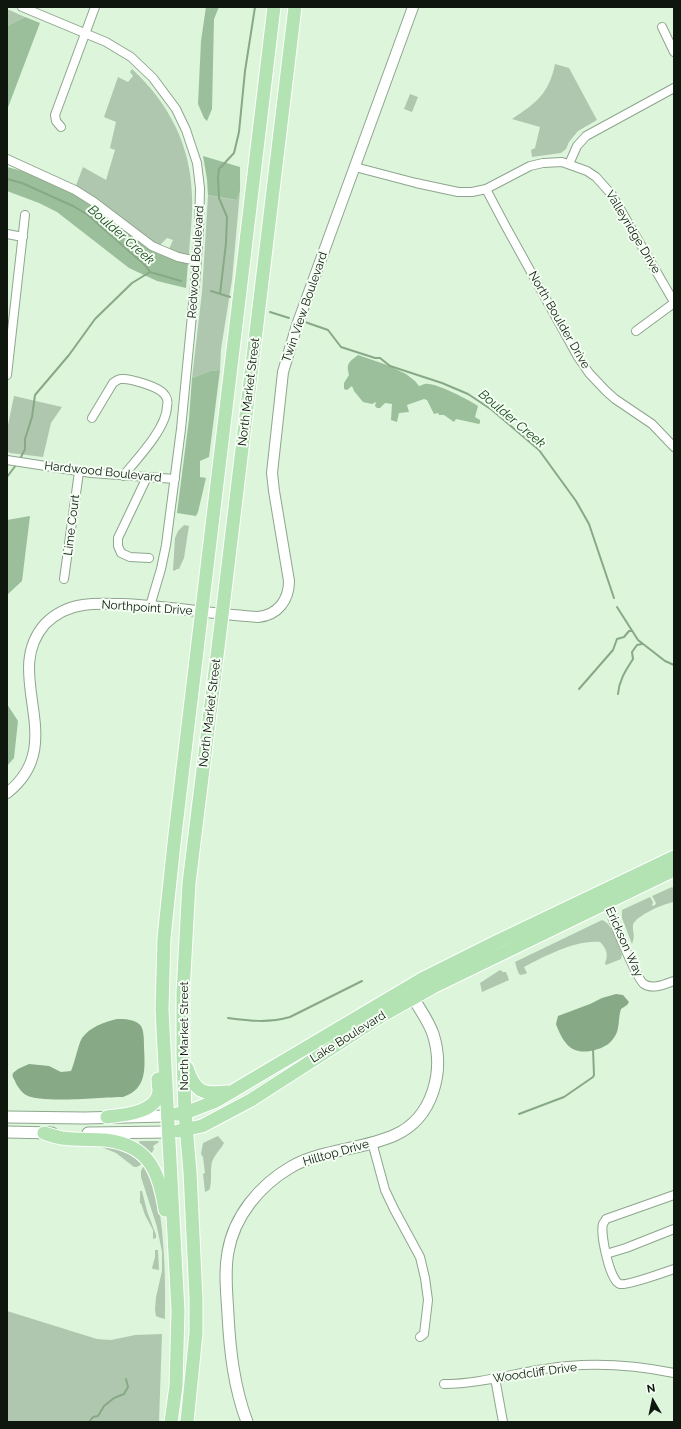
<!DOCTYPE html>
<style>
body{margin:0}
#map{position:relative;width:681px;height:1429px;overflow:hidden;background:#dcf5db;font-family:Raleway,sans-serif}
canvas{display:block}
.frame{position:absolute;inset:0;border:8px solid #0e160d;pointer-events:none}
.north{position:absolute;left:633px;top:1381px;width:40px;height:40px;-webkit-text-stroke:3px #f4fef3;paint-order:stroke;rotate:351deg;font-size:11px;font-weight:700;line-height:16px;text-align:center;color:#0e160d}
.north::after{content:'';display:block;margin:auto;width:14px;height:18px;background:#0e160d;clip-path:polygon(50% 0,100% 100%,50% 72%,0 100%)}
</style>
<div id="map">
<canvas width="681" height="1429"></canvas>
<div class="frame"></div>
<div class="north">N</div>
</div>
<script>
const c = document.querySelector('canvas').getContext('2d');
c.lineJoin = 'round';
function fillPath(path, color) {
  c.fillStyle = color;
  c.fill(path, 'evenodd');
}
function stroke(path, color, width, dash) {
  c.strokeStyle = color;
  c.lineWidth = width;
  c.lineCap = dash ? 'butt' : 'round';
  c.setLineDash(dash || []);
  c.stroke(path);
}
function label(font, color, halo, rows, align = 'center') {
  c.font = font + ' Raleway,sans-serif';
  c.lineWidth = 4;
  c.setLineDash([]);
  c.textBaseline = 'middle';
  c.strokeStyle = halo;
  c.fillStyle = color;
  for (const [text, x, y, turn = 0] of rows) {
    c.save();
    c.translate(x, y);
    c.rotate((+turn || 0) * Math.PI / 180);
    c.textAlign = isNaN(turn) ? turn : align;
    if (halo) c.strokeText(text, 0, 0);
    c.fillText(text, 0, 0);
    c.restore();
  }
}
const green = new Path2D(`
 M 7,9 L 25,17 L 7,26 Z
 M 555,64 L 569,68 L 597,120 L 578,131 L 569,142 L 566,149 L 561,153 L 532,157 L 531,150 L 535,148 L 540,127 L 512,119 C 536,103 549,94 555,64 Z
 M 132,69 C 169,103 191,146 192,196 C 193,215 190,235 189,254 L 188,255 L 186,256 L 169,249 L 173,240 L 167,238 L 160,245 L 158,245 L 75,188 L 83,167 L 106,180 L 115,150 L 110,148 L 116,122 L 104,117 L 118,77 L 128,82 L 133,76 L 130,72 Z
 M 410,94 L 418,97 L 412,112 L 404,109 Z
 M 240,191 L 232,280 L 221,349 L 220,370 L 210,371 L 192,378 L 202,292 L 208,195 L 235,200 Z
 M 14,396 L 62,407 L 51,423 L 43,457 L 10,453 L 7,451 L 7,430 Z
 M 184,525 L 189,526 L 184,558 L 179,569 L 177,569 L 174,571 L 173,570 L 175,538 L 178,531 Z
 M 672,887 L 674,889 L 674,902 C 665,903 635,916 633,925 C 632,932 636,934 632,944 L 622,918 L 622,910 L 650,897 L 653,902 L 652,906 L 655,905 L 656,903 L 652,896 Z
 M 602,920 C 614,925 617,943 622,954 L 621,959 L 606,965 L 605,963 C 609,954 606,948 600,942 C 574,940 546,956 524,967 L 527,973 L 525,974 L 520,975 L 518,972 L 515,962 Z
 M 500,970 L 503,972 L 506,972 L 509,980 L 482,992 L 480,983 Z
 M 218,1136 L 224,1143 C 221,1149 215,1154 212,1162 C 210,1170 212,1179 210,1188 L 209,1190 L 205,1192 L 203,1174 L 205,1173 L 203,1157 L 201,1154 L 203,1143 Z
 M 140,1141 L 158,1141 L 159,1142 L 153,1146 L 154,1149 L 151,1154 L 138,1144 Z
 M 99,1144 C 116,1148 128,1150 142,1163 L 142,1164 L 137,1167 L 134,1167 L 116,1153 L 99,1146 Z
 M 143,1167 L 146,1167 C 165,1196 166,1283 165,1319 L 158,1317 L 156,1316 L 155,1310 L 156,1297 L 162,1271 L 162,1252 L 157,1227 L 141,1177 L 141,1171 Z
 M 140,1191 L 142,1191 L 147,1211 L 156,1235 L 156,1238 L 153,1239 L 153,1230 L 145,1215 L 141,1203 L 140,1204 Z
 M 155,1250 L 158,1250 L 159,1270 L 153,1269 L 152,1268 L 155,1257 Z
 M 7,1311 L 97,1339 L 111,1340 L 135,1335 L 162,1334 L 159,1422 L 7,1422 Z`);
const forest = new Path2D(`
 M 206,7 L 219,7 L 214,19 L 212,109 L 207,121 L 204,118 L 198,104 L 201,41 Z
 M 25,17 L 40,23 L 7,110 L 7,26 Z
 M 203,156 L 240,167 L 240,191 L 236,200 L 208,195 L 207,179 Z
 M 7,167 L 22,171 L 75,194 L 91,204 L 150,250 L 164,256 L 188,263 L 186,288 L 157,281 L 129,268 L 57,212 L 39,203 L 7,191 Z
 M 358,355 L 387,365 L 406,374 L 415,381 L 419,386 C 421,386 423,384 425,384 C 435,382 469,400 478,406 L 475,417 L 480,420 L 480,423 L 479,424 L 456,419 L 454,422 L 444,415 L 439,415 L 438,413 L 434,414 L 427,400 L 424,399 L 407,405 L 409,412 L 399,413 L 397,422 L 391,420 L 392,404 L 385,403 L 380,408 L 377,408 L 375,406 L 376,402 L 372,404 L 363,402 L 354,391 L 352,386 L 347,390 L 344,389 L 344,383 L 349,375 C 346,363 349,362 358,355 Z
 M 220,370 L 209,457 L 200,461 L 200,477 L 206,478 L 198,512 L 196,516 L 177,513 L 189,419 L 192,378 L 210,371 Z
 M 30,516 L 22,581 L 7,595 L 7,520 Z
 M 7,704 L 18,721 L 14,758 L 7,766 Z`);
const water = new Path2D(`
 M 616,994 L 623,995 L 629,1002 L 627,1005 L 621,1009 C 618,1017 620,1029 615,1036 C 611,1043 605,1047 598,1049 C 574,1057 564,1046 556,1024 L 558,1016 L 590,1004 L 602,998 Z
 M 117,1019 C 124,1019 136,1019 141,1026 C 144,1031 144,1041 144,1047 C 145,1069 147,1089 123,1097 C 102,1097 42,1104 26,1095 C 21,1092 17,1086 15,1081 C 13,1077 12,1077 13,1073 L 18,1069 L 29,1064 L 49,1066 L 61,1072 L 71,1071 C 75,1062 78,1045 82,1038 C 90,1027 104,1022 117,1019 Z`);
const stream = new Path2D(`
 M 7,179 L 22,183 L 73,206 L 88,215 L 146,266 L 150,272 L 181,281
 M 211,291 L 230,297
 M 220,294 L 226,243 L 227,217 L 219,198 L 218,177 L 219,169 L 234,153 L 239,132 L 245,71 L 255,7
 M 270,312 L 289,318
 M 305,322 L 328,330 L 341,347 L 375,358 L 380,358 L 390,366 L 442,383 L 468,394 L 492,410 L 539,450 L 576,501 L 589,524 L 614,598
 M 20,459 L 25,449 L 25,439 L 32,417 L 35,395 L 69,355 L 95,319 L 132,283 L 150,272
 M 7,477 L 16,465
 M 617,607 L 638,640 L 665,661 L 674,665
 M 579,689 L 613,650 L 617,639 L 624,637 L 629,631 L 632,631
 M 618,694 C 619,680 626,670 633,659 L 632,652 L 637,645 L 642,644
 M 228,1018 C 250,1021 269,1023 290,1017 L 362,981
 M 519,1114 L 564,1097 L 593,1077 L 594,1075 L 593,1049
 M 89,1422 L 93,1417 L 98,1416 L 104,1406 L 114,1398 L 124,1394 L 128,1387 L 126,1379`);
const minor = new Path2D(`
 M 22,7 L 106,42 L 131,57 L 153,78 L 176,109 L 186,130 L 197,163 L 200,188 L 199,231 L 195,284 L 181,429 L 166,545 L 161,569 L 150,606
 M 662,27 L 674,52
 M 61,127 L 56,121 L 55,115 L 95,7
 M 7,159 L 75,190 L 94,202 L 152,246 L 178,257 L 197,261
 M 569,164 L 577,146 L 586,136 L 674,88
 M 355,167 L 416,183 L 458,192 L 472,192 L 486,189 L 530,166 L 543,163 L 562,162 L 587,171 L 596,177 L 612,195 L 674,302
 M 486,189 L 505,225 L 578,357 L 589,373 L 606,391 L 615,399 L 652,424 L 674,447
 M 7,234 L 23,237
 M 636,331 L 674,303
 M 7,375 L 25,215
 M 92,418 L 113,383 C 116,381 118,379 121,379 C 130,378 159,387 164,394 C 167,397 168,402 167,406 C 167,428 137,459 123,476
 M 7,460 L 91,473 L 175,479
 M 147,477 L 118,538 L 118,546 L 121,553 L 130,557 L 149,558
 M 64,579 L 79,472
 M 605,899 C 610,912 636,979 644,984 C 653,990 665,984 674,981
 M 372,1142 L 385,1190 L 394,1209 L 420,1257 L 425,1278 L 428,1300 L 424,1334 L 420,1337
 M 674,1195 L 606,1219 C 605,1221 604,1222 603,1224 C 600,1234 610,1282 620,1284 C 627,1286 665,1272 674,1269
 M 606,1254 L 626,1248 L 674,1229
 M 495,1378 L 503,1422
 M 444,1384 C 486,1384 526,1369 568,1366 C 603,1363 639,1366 674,1373`);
const tertiary = new Path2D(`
 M 7,793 C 71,743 0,675 45,624 C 55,614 69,607 83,605 C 96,603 109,604 122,604 C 167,606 213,614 258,617 C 278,615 289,600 289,581 L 274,491 L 272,473 L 283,372 L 297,325 L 413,7`);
const secondary = new Path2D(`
 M 7,1117 L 84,1118 L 167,1116
 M 7,1132 L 52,1133
 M 88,1133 L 169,1132
 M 247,1422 C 234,1387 230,1352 228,1315 C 227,1294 224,1273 228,1252 C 234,1216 260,1185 291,1167 C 323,1149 362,1150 395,1135 C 433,1118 445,1071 433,1034 C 428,1019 417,1006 410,992`);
const primary = new Path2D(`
 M 187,1068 C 195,1092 203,1095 227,1092
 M 177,1114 L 185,1113 L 216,1101 L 422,979 L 498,941 L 674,857
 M 107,1117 C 123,1115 156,1113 159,1092 C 159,1088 158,1083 158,1079
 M 178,1131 L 202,1126 L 251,1100 L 383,1015 L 433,987 L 674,870
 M 44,1133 C 50,1135 56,1137 62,1138 C 76,1140 91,1139 105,1140 C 149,1145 159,1171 165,1210
 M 171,1422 L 176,1386 L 178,1311 L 162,1010 L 164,938 L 174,843 L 274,7
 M 187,1422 L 196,1333 L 196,1299 L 190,1172 L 185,1113 L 183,1055 L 183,993 L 189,883 L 224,599 L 295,7`);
const streetNames = [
 ["Valleyridge Drive",633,232,59],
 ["Redwood Boulevard",196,262,-86],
 ["Twin View Boulevard",305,307,-71],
 ["North Boulder Drive",559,320,60],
 ["North Market Street",249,392,-83],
 ["Hardwood Boulevard",103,472,6],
 ["Lime Court",72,525,-83],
 ["Northpoint Drive",147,608,4],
 ["North Market Street",210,713,-83],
 ["Erickson Way",624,942,66],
 ["North Market Street",184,1036,-90],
 ["Lake Boulevard",348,1037,-32],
 ["Hilltop Drive",336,1153,-16],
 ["Woodcliff Drive",535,1373,-8]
];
const waterNames = [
 ["Boulder Creek",121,235,41],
 ["Boulder Creek",512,419,40]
];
fillPath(green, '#b0c7af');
fillPath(forest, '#9cbf9b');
fillPath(water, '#87a986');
stroke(stream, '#87a986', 2);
stroke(minor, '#8ea68d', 10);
stroke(tertiary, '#8ea68d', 12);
stroke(secondary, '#8ea68d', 13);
stroke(primary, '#fff', 15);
stroke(minor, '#fff', 8);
stroke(tertiary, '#fff', 10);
stroke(secondary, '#fff', 11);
stroke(primary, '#b3e3b3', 13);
label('12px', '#0e160d', '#f4fef3', streetNames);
label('italic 13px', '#144617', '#f4fef3', waterNames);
</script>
